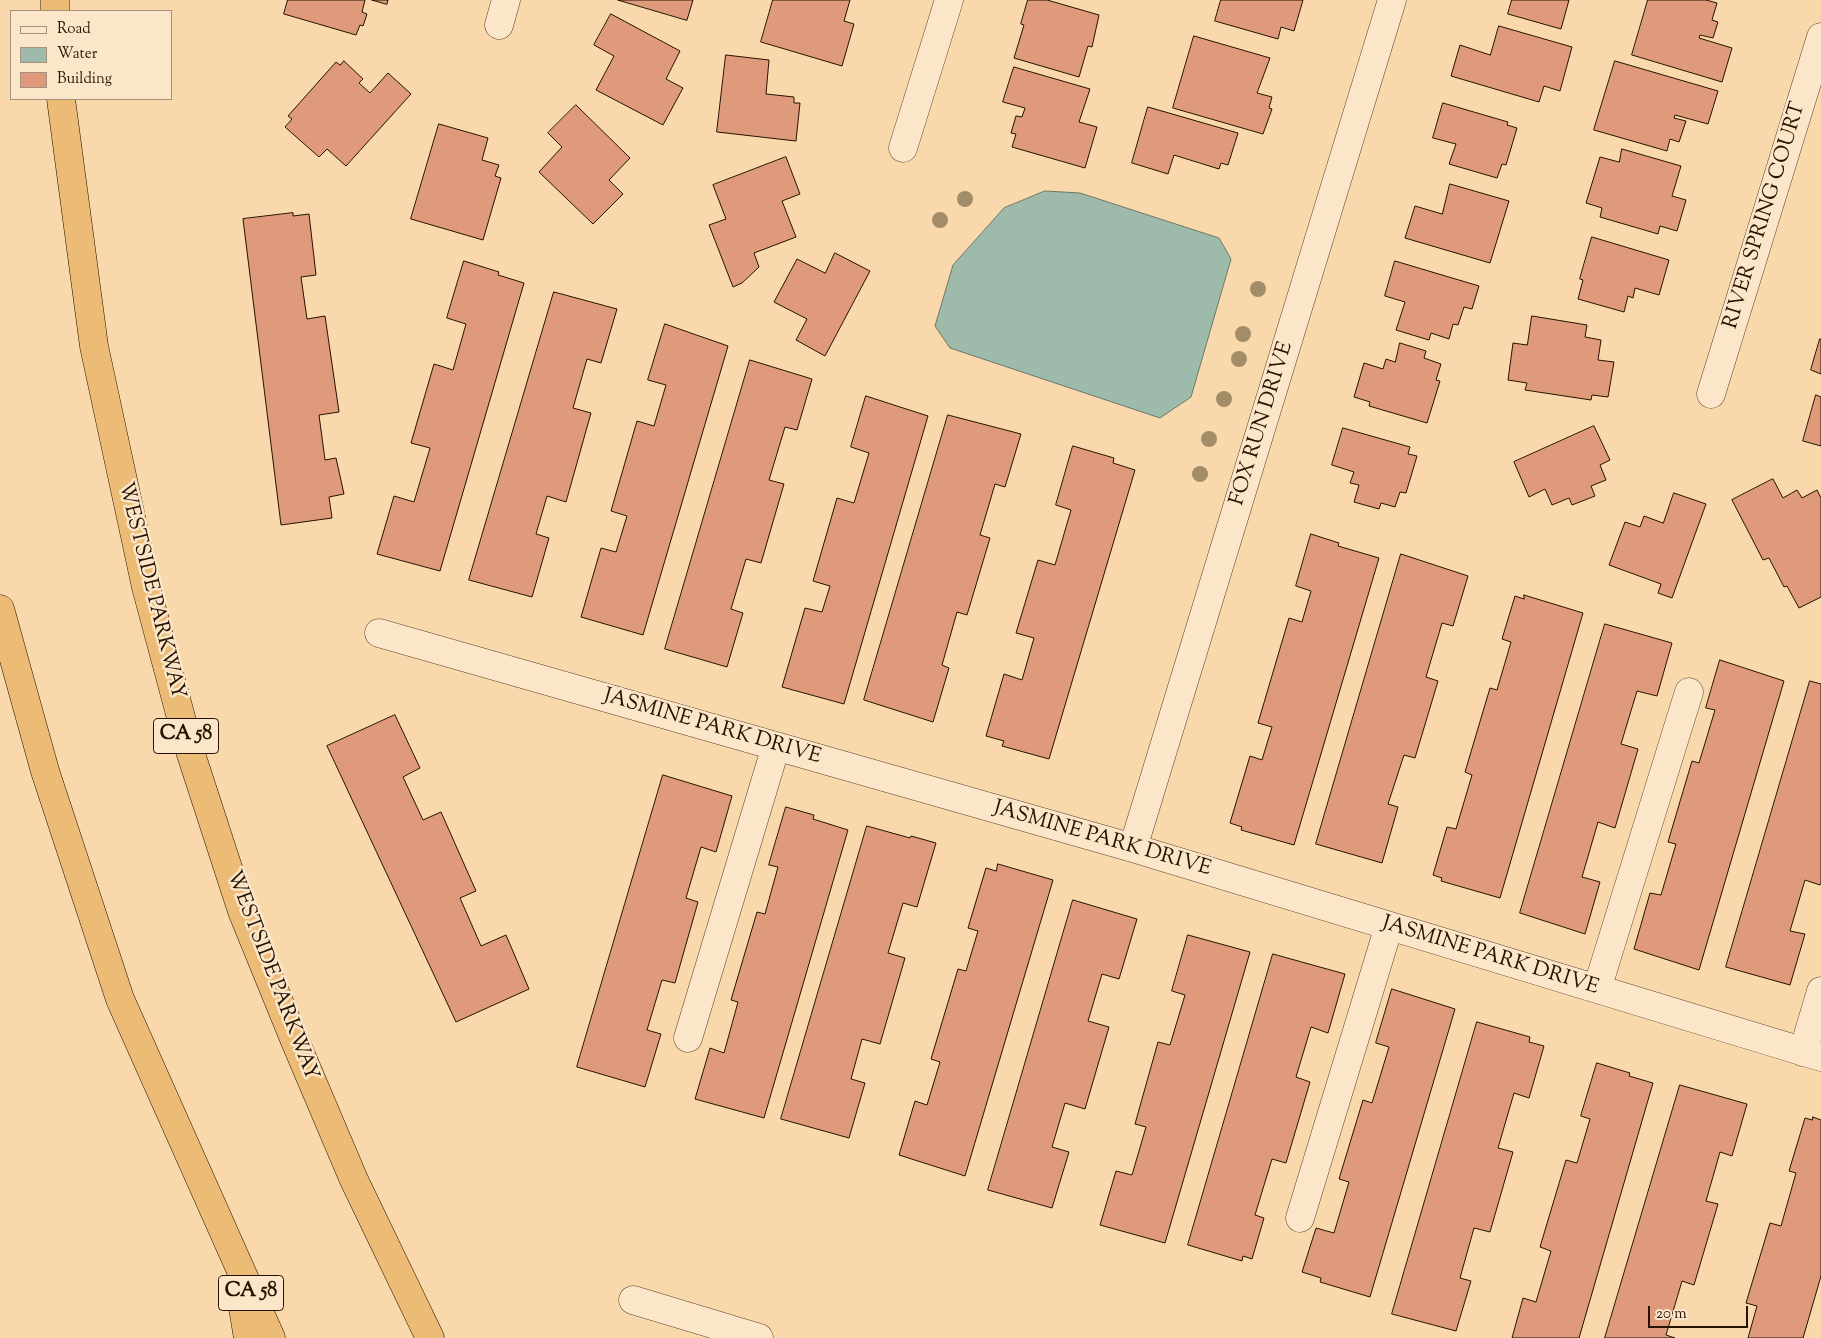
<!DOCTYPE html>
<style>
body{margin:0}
#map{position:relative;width:1821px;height:1338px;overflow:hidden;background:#f9d9ac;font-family:"Sorts Mill Goudy",serif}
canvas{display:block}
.legend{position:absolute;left:10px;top:10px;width:162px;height:90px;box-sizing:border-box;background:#fbe6c9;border:1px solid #a59179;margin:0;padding:6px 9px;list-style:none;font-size:15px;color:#251201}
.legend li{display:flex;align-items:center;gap:10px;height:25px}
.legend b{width:25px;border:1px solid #a59179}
.scale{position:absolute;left:1648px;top:1306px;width:100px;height:22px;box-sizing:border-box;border:2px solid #251201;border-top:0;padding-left:6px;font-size:15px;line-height:18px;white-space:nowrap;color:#251201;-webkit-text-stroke:4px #fbe6c9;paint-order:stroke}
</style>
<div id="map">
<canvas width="1821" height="1338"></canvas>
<ul class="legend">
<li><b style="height:6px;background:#fbe6c9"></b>Road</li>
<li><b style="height:14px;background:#9ebaab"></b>Water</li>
<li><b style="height:14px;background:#de9a7a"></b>Building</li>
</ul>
<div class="scale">20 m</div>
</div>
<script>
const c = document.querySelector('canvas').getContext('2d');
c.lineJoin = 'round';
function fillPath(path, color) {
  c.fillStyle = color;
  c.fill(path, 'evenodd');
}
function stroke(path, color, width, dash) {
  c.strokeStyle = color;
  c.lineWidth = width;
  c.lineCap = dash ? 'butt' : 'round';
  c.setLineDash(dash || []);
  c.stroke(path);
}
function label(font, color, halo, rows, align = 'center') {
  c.font = font + ' "Sorts Mill Goudy",serif';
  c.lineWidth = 5;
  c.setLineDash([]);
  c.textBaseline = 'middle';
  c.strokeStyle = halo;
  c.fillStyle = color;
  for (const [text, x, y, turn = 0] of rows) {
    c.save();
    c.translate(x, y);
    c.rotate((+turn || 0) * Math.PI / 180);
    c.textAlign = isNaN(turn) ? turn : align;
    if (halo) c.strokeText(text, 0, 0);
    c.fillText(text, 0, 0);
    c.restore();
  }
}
const water = new Path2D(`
 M 1045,191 L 1080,193 L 1219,238 L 1231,259 L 1191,397 L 1160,418 L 950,348 L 935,326 L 953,265 L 1004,208 Z`);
const building = new Path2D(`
 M 288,0 L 365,0 L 362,12 L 367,14 L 363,26 L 360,25 L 356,35 L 284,14 Z
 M 372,0 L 388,0 L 387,4 Z
 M 618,0 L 693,0 L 687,20 Z
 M 773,0 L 850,0 L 844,21 L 854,24 L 842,66 L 761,42 Z
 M 1028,0 L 1047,0 L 1099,15 L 1092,47 L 1088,46 L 1079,77 L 1014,58 L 1024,25 L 1021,24 Z
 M 1221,0 L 1303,0 L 1294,31 L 1281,27 L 1278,39 L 1215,21 Z
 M 1512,0 L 1569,0 L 1561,29 L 1508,14 Z
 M 1648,0 L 1706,0 L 1717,3 L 1712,20 L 1718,22 L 1713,38 L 1700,35 L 1699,38 L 1732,48 L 1722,82 L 1632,55 Z
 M 611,14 L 680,51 L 666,79 L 683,88 L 663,125 L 596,90 L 614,56 L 594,45 Z
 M 1499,26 L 1572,47 L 1560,91 L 1544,86 L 1539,102 L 1451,76 L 1460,45 L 1490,55 Z
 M 1194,36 L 1270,58 L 1257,93 L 1272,97 L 1269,108 L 1272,109 L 1263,134 L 1173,108 Z
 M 726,55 L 769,60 L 766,94 L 794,97 L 794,103 L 800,103 L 796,141 L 717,132 Z
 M 344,61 L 363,79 L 359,83 L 370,93 L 388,73 L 411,94 L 346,166 L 327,149 L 319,157 L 285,127 L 292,119 L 288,116 L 336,62 L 340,65 Z
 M 1615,61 L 1718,91 L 1708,124 L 1675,115 L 1674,118 L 1686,121 L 1679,142 L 1670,139 L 1667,151 L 1594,130 Z
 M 1014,67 L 1090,89 L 1079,122 L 1097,127 L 1085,168 L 1012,147 L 1016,134 L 1011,133 L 1016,116 L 1022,117 L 1025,108 L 1003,102 Z
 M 1443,103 L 1508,122 L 1507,125 L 1517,128 L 1506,165 L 1502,164 L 1497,178 L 1449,164 L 1456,144 L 1433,138 Z
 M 576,105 L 630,158 L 609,180 L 623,194 L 593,224 L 539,172 L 562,147 L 548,133 Z
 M 1148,107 L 1238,133 L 1228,165 L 1221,163 L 1219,169 L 1174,155 L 1168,174 L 1132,163 Z
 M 439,124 L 488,138 L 482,160 L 499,165 L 495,176 L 501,178 L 483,240 L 411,219 Z
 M 1622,149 L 1681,166 L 1672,196 L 1686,200 L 1677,231 L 1660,226 L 1658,234 L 1600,217 L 1602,208 L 1586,203 L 1600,157 L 1619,162 Z
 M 786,157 L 800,194 L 782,201 L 796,237 L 754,253 L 759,267 L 742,283 L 733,287 L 709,225 L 726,219 L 713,185 Z
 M 1450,184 L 1509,201 L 1490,263 L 1405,238 L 1415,206 L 1442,214 Z
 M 293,213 L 293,216 L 309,214 L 316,275 L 301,277 L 307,319 L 325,316 L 339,412 L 319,415 L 325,460 L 336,458 L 344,494 L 329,497 L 332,518 L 281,525 L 243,219 Z
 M 1592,237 L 1669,260 L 1659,295 L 1635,288 L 1633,298 L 1628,296 L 1624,312 L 1578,299 L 1583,280 L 1580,279 Z
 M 835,253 L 870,271 L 825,356 L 796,340 L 807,319 L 774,302 L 797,259 L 825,273 Z
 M 464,261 L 499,272 L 498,275 L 524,283 L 440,571 L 377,554 L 394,496 L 414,502 L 430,448 L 411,443 L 434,364 L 453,370 L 466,324 L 447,318 Z
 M 1395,261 L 1479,286 L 1472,309 L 1464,307 L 1458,325 L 1453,324 L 1449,339 L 1431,333 L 1429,340 L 1396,330 L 1405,302 L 1385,296 Z
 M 554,292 L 617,309 L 601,363 L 587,359 L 573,408 L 591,413 L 566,502 L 547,496 L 536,534 L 549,538 L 532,597 L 469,580 Z
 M 1532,316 L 1587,325 L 1585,337 L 1601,340 L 1598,360 L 1614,362 L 1608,397 L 1592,395 L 1591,400 L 1525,390 L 1527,383 L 1508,380 L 1513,343 L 1527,345 Z
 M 665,324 L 728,346 L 643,635 L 581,617 L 601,548 L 616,552 L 627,516 L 611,511 L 637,421 L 654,426 L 666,385 L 648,380 Z
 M 1820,339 L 1821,339 L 1821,374 L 1811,370 Z
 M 1400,343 L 1426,351 L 1424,358 L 1441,364 L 1436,380 L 1440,381 L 1427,423 L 1369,406 L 1370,402 L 1354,397 L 1364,363 L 1383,369 L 1386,359 L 1395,362 Z
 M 750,360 L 812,379 L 797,430 L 785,427 L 769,480 L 784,484 L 761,563 L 746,559 L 731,609 L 743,613 L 727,667 L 665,649 Z
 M 1816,395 L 1821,397 L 1821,446 L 1803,441 Z
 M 866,396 L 928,416 L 844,704 L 782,687 L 805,608 L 822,612 L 830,586 L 813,581 L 837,498 L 854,503 L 869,453 L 851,447 Z
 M 948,415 L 1021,434 L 1005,487 L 995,484 L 980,535 L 990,538 L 967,615 L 957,612 L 942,665 L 949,668 L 933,722 L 864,700 Z
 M 1594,426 L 1610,460 L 1600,465 L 1606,480 L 1591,486 L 1595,496 L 1572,505 L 1569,498 L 1552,505 L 1545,489 L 1529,497 L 1514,462 Z
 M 1343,428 L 1410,447 L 1408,454 L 1417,456 L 1406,493 L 1400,492 L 1395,507 L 1381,503 L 1379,509 L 1354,502 L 1359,485 L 1350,483 L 1354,472 L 1332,465 Z
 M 1073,446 L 1114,458 L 1113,463 L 1135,470 L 1049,759 L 1002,746 L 1004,741 L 986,736 L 1004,674 L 1022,680 L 1034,638 L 1016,633 L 1038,560 L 1055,565 L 1071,510 L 1056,505 Z
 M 1773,479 L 1783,498 L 1797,490 L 1802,498 L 1817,490 L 1821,498 L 1821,597 L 1799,608 L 1787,586 L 1784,587 L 1769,558 L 1763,560 L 1732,500 Z
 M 1674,493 L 1706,504 L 1672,598 L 1658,593 L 1661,584 L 1609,565 L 1625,522 L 1640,527 L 1644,516 L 1663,523 Z
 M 1311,534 L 1339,543 L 1338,546 L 1379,558 L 1294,845 L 1241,830 L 1242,827 L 1230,823 L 1250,756 L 1262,760 L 1272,727 L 1258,723 L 1289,618 L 1302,622 L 1311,591 L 1296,586 Z
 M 1401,554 L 1468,576 L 1453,626 L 1442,623 L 1426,677 L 1438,681 L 1415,758 L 1404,755 L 1388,804 L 1398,807 L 1382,863 L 1316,844 Z
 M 1524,595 L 1583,613 L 1500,898 L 1441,881 L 1442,878 L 1433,875 L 1447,827 L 1456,829 L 1472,775 L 1465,772 L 1490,688 L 1497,690 L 1511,642 L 1502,639 L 1515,596 L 1524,599 Z
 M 1605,624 L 1672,643 L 1657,696 L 1637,691 L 1621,744 L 1638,749 L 1615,828 L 1598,822 L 1582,877 L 1600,882 L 1585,934 L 1520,913 Z
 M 1720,660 L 1784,681 L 1699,970 L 1634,949 L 1650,893 L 1661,895 L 1676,844 L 1668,842 L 1692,761 L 1699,763 L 1715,710 L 1706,708 Z
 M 1810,681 L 1821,684 L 1821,883 L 1820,885 L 1805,880 L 1790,931 L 1805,934 L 1790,985 L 1726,967 Z
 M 395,715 L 420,768 L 403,777 L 423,820 L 441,812 L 476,891 L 460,898 L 481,946 L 506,935 L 529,989 L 456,1022 L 327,746 Z
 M 663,775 L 732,796 L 716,852 L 701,847 L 686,898 L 698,902 L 675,983 L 662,980 L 647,1030 L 661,1034 L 645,1087 L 577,1067 Z
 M 786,807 L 814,815 L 813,819 L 848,830 L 764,1118 L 695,1099 L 710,1048 L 724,1053 L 738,1002 L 731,1000 L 757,912 L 765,914 L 778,867 L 769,865 Z
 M 867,826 L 910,838 L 911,836 L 936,843 L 917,907 L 903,903 L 888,953 L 905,958 L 880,1044 L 862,1039 L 851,1079 L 865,1083 L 849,1138 L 781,1119 Z
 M 998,864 L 1053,880 L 965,1176 L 899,1155 L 915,1101 L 927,1105 L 940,1062 L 931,1059 L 958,969 L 966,971 L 978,931 L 968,928 L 986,868 L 996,871 Z
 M 1073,900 L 1137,919 L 1119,979 L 1102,974 L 1088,1021 L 1109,1027 L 1085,1109 L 1065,1103 L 1052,1147 L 1069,1152 L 1052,1208 L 988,1190 Z
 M 1188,935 L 1250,952 L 1165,1243 L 1100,1225 L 1116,1171 L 1132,1175 L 1146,1127 L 1135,1124 L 1158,1042 L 1170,1045 L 1185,995 L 1172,991 Z
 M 1273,954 L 1345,974 L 1328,1033 L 1311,1027 L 1296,1077 L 1310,1082 L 1286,1163 L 1272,1159 L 1255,1215 L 1264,1218 L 1252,1259 L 1243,1256 L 1242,1261 L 1188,1245 Z
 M 1392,989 L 1455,1009 L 1370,1297 L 1320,1282 L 1321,1278 L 1302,1272 L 1316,1228 L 1334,1233 L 1349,1182 L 1339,1179 L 1363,1100 L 1372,1103 L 1389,1047 L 1376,1043 Z
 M 1477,1022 L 1530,1037 L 1529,1042 L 1544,1046 L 1529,1098 L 1514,1093 L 1498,1148 L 1513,1152 L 1490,1232 L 1474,1228 L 1460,1278 L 1471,1281 L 1456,1331 L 1392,1314 Z
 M 1597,1063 L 1630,1073 L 1629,1076 L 1653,1083 L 1579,1338 L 1512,1338 L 1523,1298 L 1536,1302 L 1551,1251 L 1540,1247 L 1566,1160 L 1577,1163 L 1590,1119 L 1581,1116 Z
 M 1680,1085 L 1747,1104 L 1732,1156 L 1720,1152 L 1706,1201 L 1718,1204 L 1694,1285 L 1682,1281 L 1666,1335 L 1675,1338 L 1605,1338 Z
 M 1813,1117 L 1821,1120 L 1821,1276 L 1803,1338 L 1748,1338 L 1757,1306 L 1746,1303 L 1770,1223 L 1781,1226 L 1796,1173 L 1789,1171 L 1805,1118 L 1812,1120 Z`);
const minor = new Path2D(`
 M 499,25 L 506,0
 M 903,148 L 949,0
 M 1711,394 L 1821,37
 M 379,633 L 1133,848 L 1821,1057
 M 1133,848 L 1392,0
 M 1597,989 L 1689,692
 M 688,1038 L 776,746
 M 1803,1052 L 1821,991
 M 1300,1218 L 1389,926
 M 633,1300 L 759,1338`);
const highway = new Path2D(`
 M 55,0 L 55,11
 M 61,99 L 94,346 L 146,587 L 190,751 L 242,911 L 295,1041 L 354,1180 L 430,1338
 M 0,609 L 45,771 L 120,999 L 271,1338
 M 241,1296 L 248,1338`);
const trees = [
 [965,199],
 [940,220],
 [1258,289],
 [1243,334],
 [1239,359],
 [1224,399],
 [1209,439],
 [1200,474]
];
const shields = [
 [186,736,65],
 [251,1293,65]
];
const shieldNames = [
 ["CA 58",186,736],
 ["CA 58",251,1293]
];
const streetNames = [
 ["RIVER SPRING COURT",1766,216,-73],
 ["FOX RUN DRIVE",1263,424,-73],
 ["WESTSIDE PARKWAY",150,591,76],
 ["JASMINE PARK DRIVE",712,728,16],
 ["JASMINE PARK DRIVE",1102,840,16],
 ["JASMINE PARK DRIVE",1490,957,17],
 ["WESTSIDE PARKWAY",271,976,69]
];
fillPath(water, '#9ebaab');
stroke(water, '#6e7767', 1);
fillPath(building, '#de9a7a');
stroke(building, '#251201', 1);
stroke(minor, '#5a442c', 29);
stroke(highway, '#251201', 29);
stroke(minor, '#fbe6c9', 28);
stroke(highway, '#ecbc76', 28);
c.fillStyle = '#a28d68';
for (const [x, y] of trees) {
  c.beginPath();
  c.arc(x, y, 8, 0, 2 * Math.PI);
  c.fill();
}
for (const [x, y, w] of shields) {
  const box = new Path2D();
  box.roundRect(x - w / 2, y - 17.5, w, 35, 4);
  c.fillStyle = '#fbe6c9';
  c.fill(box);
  stroke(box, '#251201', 1);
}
label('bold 20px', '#251201', null, shieldNames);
label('21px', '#251201', '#fbe6c9', streetNames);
</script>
